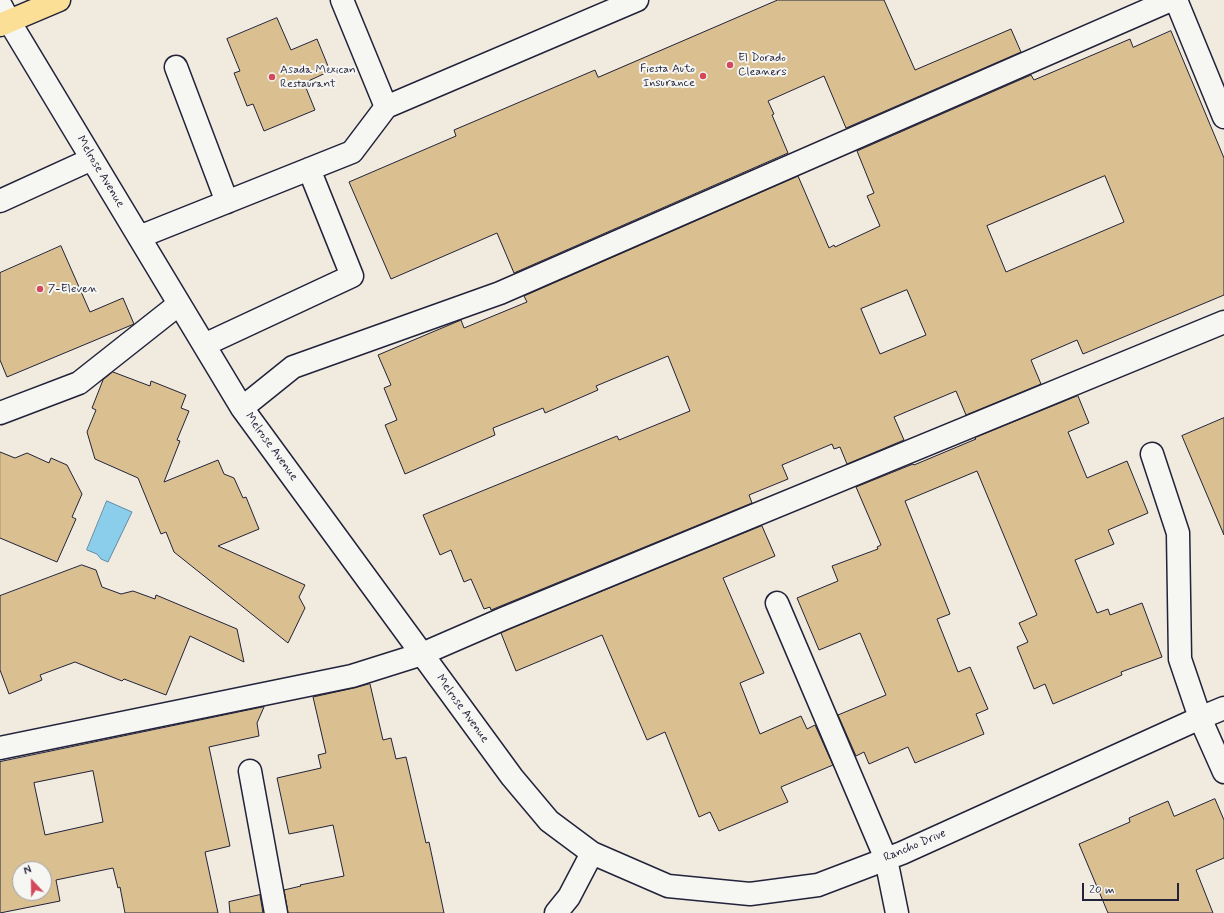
<!DOCTYPE html>
<style>
body{margin:0}
#map{position:relative;width:1224px;height:913px;overflow:hidden;background:#f0ebde;font-family:Mynerve,sans-serif}
canvas{display:block}
.north{position:absolute;left:12px;top:861px;width:40px;height:40px;box-sizing:border-box;background:#f6f6f2;border:1px solid #a1a1a9;border-radius:50%;rotate:338deg;font-size:11px;font-weight:700;line-height:16px;text-align:center;color:#22223b}
.north::after{content:'';display:block;margin:auto;width:14px;height:18px;background:#d1495b;clip-path:polygon(50% 0,100% 100%,50% 72%,0 100%)}
.scale{position:absolute;left:1082px;top:883px;width:97px;height:18px;box-sizing:border-box;border:2px solid #22223b;border-top:0;padding-left:5px;font-size:12px;line-height:14px;white-space:nowrap;color:#22223b;-webkit-text-stroke:3px #f6f6f2;paint-order:stroke}
</style>
<div id="map">
<canvas width="1224" height="913"></canvas>
<div class="north">N</div>
<div class="scale">20 m</div>
</div>
<script>
const c = document.querySelector('canvas').getContext('2d');
c.lineJoin = 'round';
function fillPath(path, color) {
  c.fillStyle = color;
  c.fill(path, 'evenodd');
}
function stroke(path, color, width, dash) {
  c.strokeStyle = color;
  c.lineWidth = width;
  c.lineCap = dash ? 'butt' : 'round';
  c.setLineDash(dash || []);
  c.stroke(path);
}
function label(font, color, halo, rows, align = 'center') {
  c.font = font + ' Mynerve,sans-serif';
  c.lineWidth = 4;
  c.setLineDash([]);
  c.textBaseline = 'middle';
  c.strokeStyle = halo;
  c.fillStyle = color;
  for (const [text, x, y, turn = 0] of rows) {
    c.save();
    c.translate(x, y);
    c.rotate((+turn || 0) * Math.PI / 180);
    c.textAlign = isNaN(turn) ? turn : align;
    if (halo) c.strokeText(text, 0, 0);
    c.fillText(text, 0, 0);
    c.restore();
  }
}
const water = new Path2D(`
 M 107,501 L 132,512 L 108,562 L 101,559 L 97,554 L 87,550 Z`);
const building = new Path2D(`
 M 778,0 L 884,0 L 915,70 L 1011,29 L 1021,52 L 846,128 L 824,76 L 768,101 L 774,114 L 772,115 L 788,153 L 514,273 L 497,233 L 391,279 L 349,182 L 456,136 L 454,130 L 595,70 L 598,77 Z
 M 277,18 L 291,50 L 317,39 L 330,71 L 304,83 L 315,110 L 264,131 L 253,104 L 247,106 L 234,73 L 240,71 L 227,39 Z
 M 1171,31 L 1224,158 L 1224,295 L 1083,354 L 1077,340 L 1031,360 L 1041,384 L 966,415 L 956,391 L 894,417 L 904,440 L 847,464 L 840,447 L 834,449 L 832,444 L 782,465 L 788,479 L 749,495 L 752,503 L 491,610 L 490,607 L 484,609 L 471,579 L 464,582 L 451,550 L 440,555 L 423,515 L 617,436 L 619,440 L 690,411 L 668,356 L 596,386 L 598,390 L 545,413 L 543,408 L 493,428 L 495,435 L 405,474 L 385,425 L 397,420 L 384,388 L 391,385 L 378,355 L 461,320 L 464,328 L 527,302 L 524,296 L 798,176 L 829,248 L 834,245 L 835,247 L 880,226 L 867,196 L 874,193 L 857,151 L 1031,75 L 1034,80 L 1130,39 L 1133,47 ZM 1105,176 L 1124,222 L 1006,272 L 987,226 ZM 907,290 L 926,335 L 880,354 L 861,309 Z
 M 61,246 L 90,312 L 123,298 L 134,324 L 7,377 L 0,360 L 0,273 Z
 M 113,372 L 150,386 L 151,381 L 186,395 L 181,408 L 189,411 L 177,440 L 180,441 L 164,482 L 218,460 L 224,474 L 234,478 L 243,498 L 246,497 L 259,529 L 218,546 L 305,585 L 299,597 L 305,608 L 288,643 L 174,552 L 166,532 L 161,534 L 138,478 L 95,459 L 87,432 L 96,410 L 92,408 L 103,380 Z
 M 1078,396 L 1089,423 L 1068,432 L 1087,478 L 1127,461 L 1148,513 L 1108,530 L 1114,544 L 1075,560 L 1097,613 L 1108,609 L 1110,615 L 1142,603 L 1162,657 L 1121,672 L 1122,675 L 1053,704 L 1045,684 L 1034,689 L 1017,647 L 1028,642 L 1019,623 L 1037,615 L 977,471 L 905,501 L 950,614 L 937,619 L 958,672 L 970,667 L 988,709 L 976,714 L 984,734 L 915,763 L 908,747 L 869,764 L 864,752 L 856,756 L 838,715 L 886,695 L 860,633 L 819,650 L 797,598 L 838,581 L 832,566 L 878,549 L 877,547 L 881,545 L 856,487 L 913,464 L 914,465 L 976,439 L 975,438 Z
 M 1224,418 L 1224,535 L 1182,436 Z
 M 0,452 L 15,458 L 27,453 L 49,463 L 51,458 L 67,465 L 82,494 L 72,517 L 76,519 L 57,562 L 0,538 Z
 M 762,526 L 775,556 L 723,578 L 764,673 L 740,683 L 760,734 L 801,716 L 807,729 L 815,725 L 833,765 L 781,787 L 788,802 L 719,831 L 710,812 L 699,817 L 665,732 L 647,740 L 602,635 L 516,671 L 501,633 Z
 M 82,565 L 96,570 L 102,587 L 121,594 L 133,591 L 155,599 L 156,595 L 237,629 L 244,662 L 190,636 L 166,695 L 124,679 L 122,681 L 75,662 L 40,675 L 42,680 L 9,694 L 0,670 L 0,596 Z
 M 370,684 L 383,740 L 391,738 L 396,759 L 406,757 L 426,843 L 429,842 L 444,913 L 288,913 L 284,890 L 301,886 L 300,885 L 344,876 L 333,825 L 289,834 L 277,778 L 321,768 L 318,755 L 326,753 L 313,697 L 354,688 Z
 M 264,707 L 257,723 L 259,736 L 209,747 L 230,846 L 205,852 L 218,913 L 125,913 L 120,887 L 118,888 L 113,868 L 56,880 L 60,901 L 0,913 L 0,762 ZM 93,771 L 103,822 L 45,835 L 34,783 ZM 20,869 L 44,869 L 44,893 L 20,893 Z
 M 1215,799 L 1224,820 L 1224,858 L 1196,870 L 1213,913 L 1108,913 L 1079,844 L 1130,822 L 1129,818 L 1168,801 L 1174,816 Z
 M 260,895 L 263,913 L 230,913 L 229,902 Z`);
const minor = new Path2D(`
 M 342,0 L 386,107
 M 1176,0 L 1224,117
 M 0,4 L 9,21 L 242,408 L 512,777 L 549,821 L 592,853 L 668,886 L 750,894 L 818,885 L 902,853 L 1200,718 L 1224,708
 M 176,67 L 227,202
 M 0,201 L 92,159
 M 139,237 L 352,152 L 386,107 L 637,0
 M 204,345 L 352,276 L 309,169
 M 242,408 L 293,367 L 500,293 L 1171,0
 M 0,413 L 79,383 L 179,304
 M 1152,454 L 1178,533 L 1180,659 L 1200,718 L 1224,772
 M 777,603 L 886,859 L 897,913
 M 0,748 L 352,676 L 422,654 L 505,618 L 1224,322
 M 250,771 L 276,913
 M 556,913 L 569,897 L 592,853`);
const major = new Path2D(`
 M 0,25 L 59,0`);
const markers = [
 [730,65,4,"#d1495b"],
 [703,76,4,"#d1495b"],
 [272,77,4,"#d1495b"],
 [40,289,4,"#d1495b"]
];
const poiNames = [
 ["El Dorado",738,58],
 ["Cleaners",738,72],
 ["Fiesta Auto",695,69,"right"],
 ["Insurance",695,83,"right"],
 ["Asada Mexican",280,70],
 ["Restaurant",280,84],
 ["7-Eleven",48,289]
];
const streetNames = [
 ["Melrose Avenue",100,172,59],
 ["Melrose Avenue",271,447,54],
 ["Melrose Avenue",462,709,54],
 ["Rancho Drive",915,846,-23]
];
fillPath(water, '#8bceec');
stroke(water, '#6189a5', 1);
fillPath(building, '#dac090');
stroke(building, '#22223b', 1);
stroke(minor, '#22223b', 25);
stroke(major, '#22223b', 25);
stroke(minor, '#f6f6f2', 22);
stroke(major, '#fbdf96', 22);
for (const [x, y, r, color] of markers) {
  const dot = new Path2D();
  dot.arc(x, y, r, 0, 2 * Math.PI);
  c.fillStyle = color;
  c.fill(dot);
  stroke(dot, '#f6f6f2', 1.5);
}
label('12px', '#22223b', '#f6f6f2', poiNames, 'left');
label('12px', '#22223b', '#f6f6f2', streetNames);
</script>
